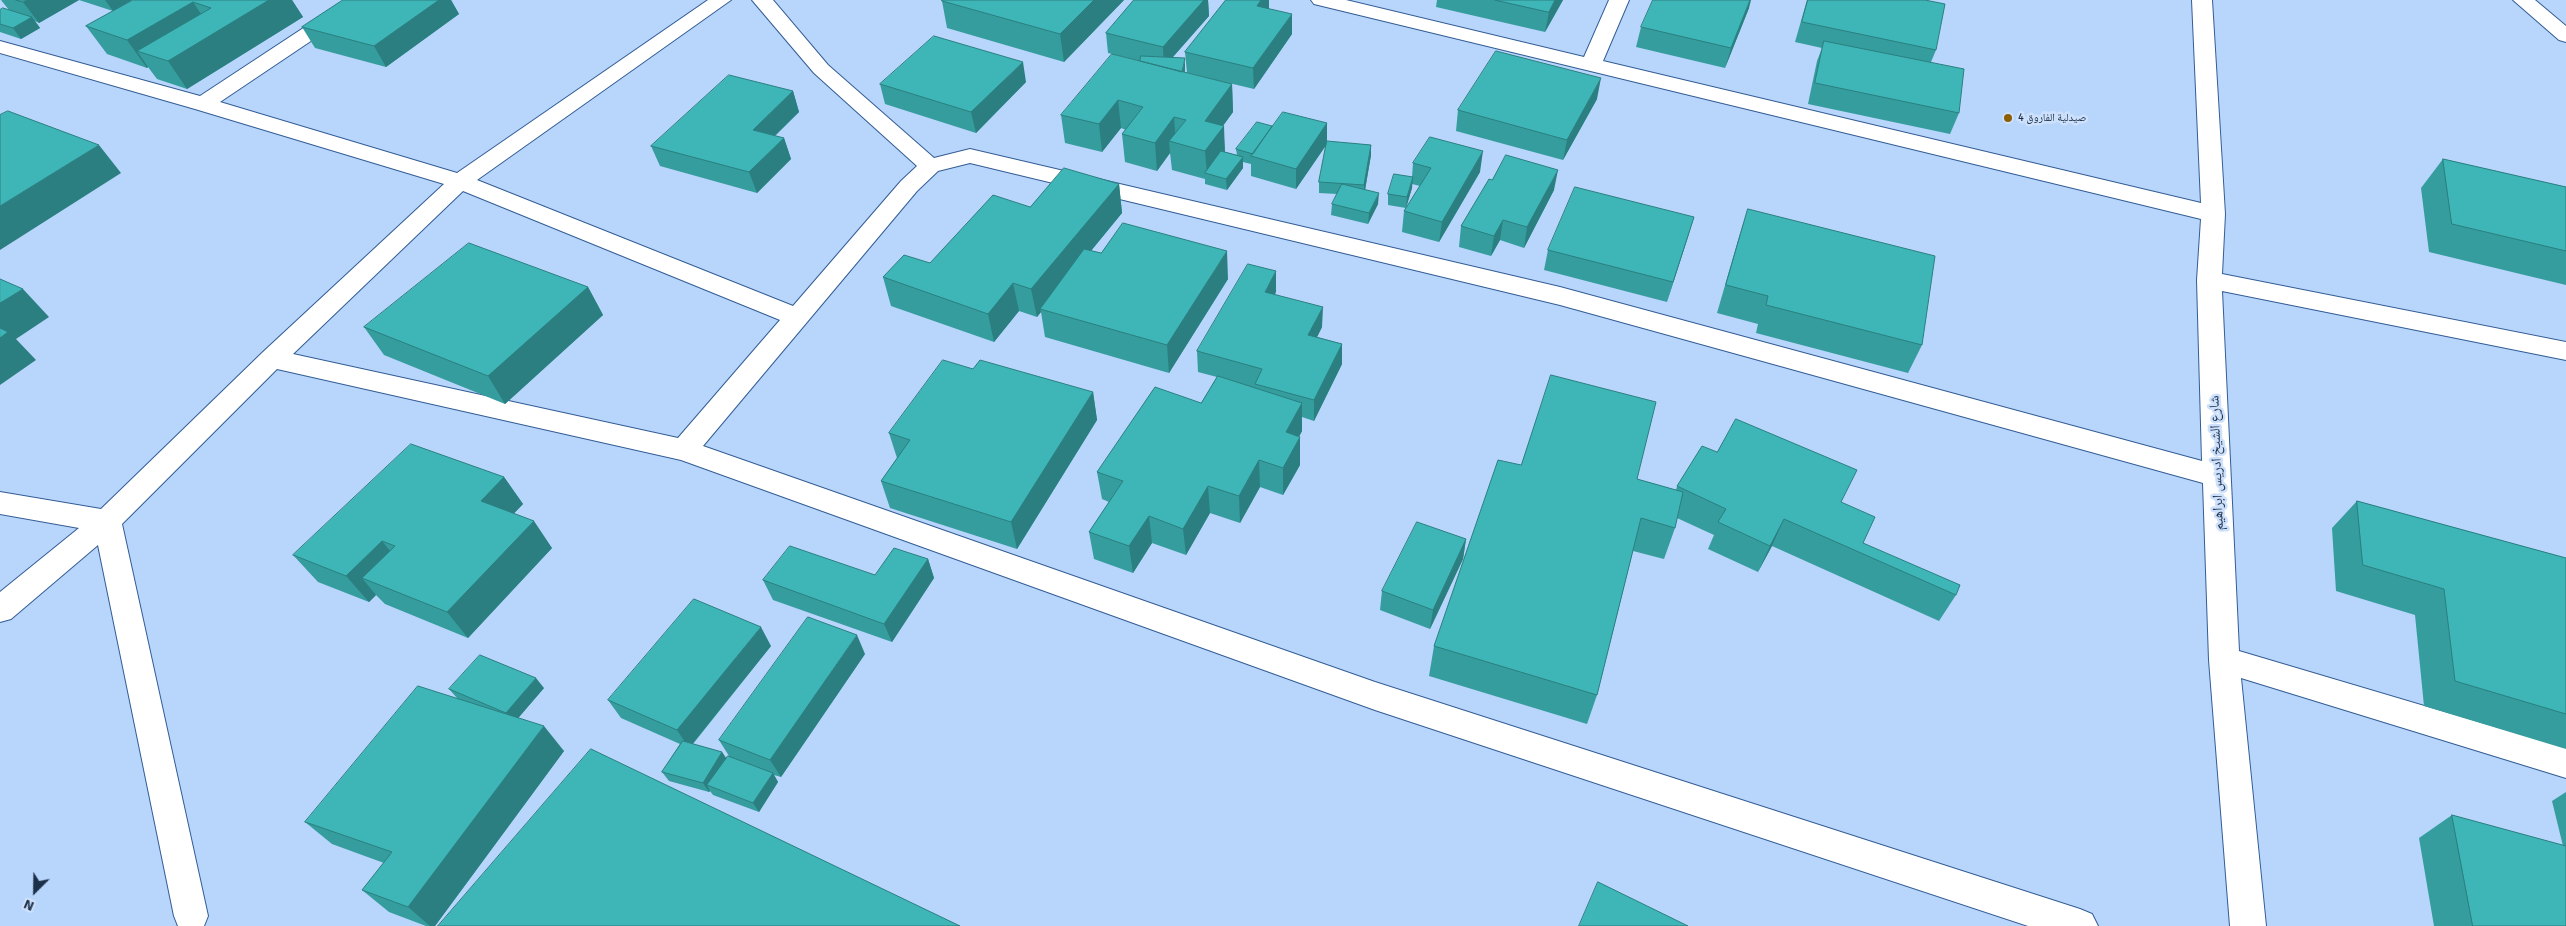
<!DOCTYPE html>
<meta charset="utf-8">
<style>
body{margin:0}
#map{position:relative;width:2566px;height:926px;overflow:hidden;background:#b8d5fc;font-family:Signika,sans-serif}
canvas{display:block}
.north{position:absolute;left:10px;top:866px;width:50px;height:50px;-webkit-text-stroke:4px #cee1fc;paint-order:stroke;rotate:203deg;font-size:14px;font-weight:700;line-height:20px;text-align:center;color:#1d3049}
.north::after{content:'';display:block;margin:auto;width:18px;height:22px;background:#1d3049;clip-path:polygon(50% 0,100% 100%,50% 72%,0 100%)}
</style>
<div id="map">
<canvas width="2566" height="926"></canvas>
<div class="north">N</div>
</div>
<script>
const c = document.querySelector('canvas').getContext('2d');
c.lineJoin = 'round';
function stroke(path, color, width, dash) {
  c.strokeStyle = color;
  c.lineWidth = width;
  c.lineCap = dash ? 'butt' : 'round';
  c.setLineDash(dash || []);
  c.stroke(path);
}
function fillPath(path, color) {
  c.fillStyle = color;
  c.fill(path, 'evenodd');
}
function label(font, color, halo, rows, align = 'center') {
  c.font = font + ' Signika,"Noto Naskh Arabic",sans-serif';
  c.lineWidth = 5;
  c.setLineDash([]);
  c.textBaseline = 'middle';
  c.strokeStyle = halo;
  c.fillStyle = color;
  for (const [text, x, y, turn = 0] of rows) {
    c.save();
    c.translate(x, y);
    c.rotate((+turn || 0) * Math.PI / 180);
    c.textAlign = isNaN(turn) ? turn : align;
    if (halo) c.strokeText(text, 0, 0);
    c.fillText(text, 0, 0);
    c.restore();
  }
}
const minor = new Path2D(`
 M 346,0 L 369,0 L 366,4 L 220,102 L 457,173 L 708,0 L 731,0 L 477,180 L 793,306 L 901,181 L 917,166 L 814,73 L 752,0 L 773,0 L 828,65 L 934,158 L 970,149 L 1560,287 L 2202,461 L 2197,280 L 2201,219 L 1314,4 L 1311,0 L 1346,0 L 1584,57 L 1609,0 L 1629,0 L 1603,61 L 2201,203 L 2192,0 L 2212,0 L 2225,214 L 2222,274 L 2566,342 L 2566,360 L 2222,291 L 2239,651 L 2566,748 L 2566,778 L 2241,678 L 2266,926 L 2230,926 L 2209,660 L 2203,483 L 1560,305 L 970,163 L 938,171 L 917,191 L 703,446 L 1375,682 L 2080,909 L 2092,914 L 2098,926 L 2028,926 L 1375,710 L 681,460 L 277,369 L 122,524 L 208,916 L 204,926 L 178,926 L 174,916 L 98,545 L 11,619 L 0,622 L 0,592 L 79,528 L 0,514 L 0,492 L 101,509 L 263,352 L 444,184 L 195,109 L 0,53 L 0,41 L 200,96 ZM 463,191 L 780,320 L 678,438 L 293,354 Z
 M 2513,0 L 2535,0 L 2566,26 L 2566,42 L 2559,40 Z`);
const wall = new Path2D(`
 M 1,0 L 132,0 L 113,11 L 79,0 L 39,23 L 35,21 L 40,28 L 21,39 L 0,32 L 0,10 L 9,10 Z
 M 133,0 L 292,0 L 303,17 L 187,89 L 157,79 L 148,67 L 147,68 L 107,54 L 86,26 Z
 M 343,0 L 451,0 L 459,14 L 386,67 L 315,48 L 302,27 Z
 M 1124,0 L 1064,62 L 947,28 L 942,1 Z
 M 1134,0 L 1208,0 L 1209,16 L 1173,57 L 1185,68 L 1185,72 L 1232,84 L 1233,112 L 1223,126 L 1225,152 L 1237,155 L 1236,149 L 1272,126 L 1327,123 L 1327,142 L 1371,145 L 1371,155 L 1365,190 L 1378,204 L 1368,224 L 1331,215 L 1332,204 L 1337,194 L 1319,193 L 1319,182 L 1326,145 L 1296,189 L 1251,176 L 1251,164 L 1243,162 L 1243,168 L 1227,190 L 1205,184 L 1205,179 L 1172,170 L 1170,153 L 1157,171 L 1125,162 L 1122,134 L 1126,130 L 1121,128 L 1102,152 L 1065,143 L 1061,115 L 1140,61 L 1108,53 L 1106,33 Z
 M 1226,0 L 1269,0 L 1269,9 L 1292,34 L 1254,89 L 1187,73 L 1185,52 Z
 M 1437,0 L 1563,0 L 1545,32 L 1436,7 Z
 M 1807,0 L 1925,0 L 1936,50 L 1931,62 L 1959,113 L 1950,134 L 1808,104 L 1817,61 L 1822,48 L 1795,42 Z
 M 1749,8 L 1725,68 L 1636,47 L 1641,27 Z
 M 1026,82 L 976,133 L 885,104 L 880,84 Z
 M 793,91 L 799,112 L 775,136 L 784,138 L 791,159 L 757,193 L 660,166 L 651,146 Z
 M 1597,99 L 1563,160 L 1456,131 L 1458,110 Z
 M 2443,159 L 2566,187 L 2566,285 L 2429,252 L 2421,188 Z
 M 1413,163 L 1480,172 L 1439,242 L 1402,232 L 1404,211 L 1420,186 L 1412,184 L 1412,188 L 1406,208 L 1388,205 L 1388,194 L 1412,177 Z
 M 1492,180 L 1554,190 L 1524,248 L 1500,240 L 1491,256 L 1459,247 L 1461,226 Z
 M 1119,184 L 1122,213 L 1091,251 L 1228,279 L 1169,373 L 1045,337 L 1041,312 L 1037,317 L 1019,311 L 994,342 L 891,306 L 883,277 L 930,263 L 1030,207 Z
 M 1748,209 L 1922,345 L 1908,373 L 1756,333 L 1758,324 L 1717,313 L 1739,237 Z
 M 1694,217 L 1667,302 L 1544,270 L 1548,250 Z
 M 588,287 L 603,315 L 505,404 L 384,355 L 364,327 Z
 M 1276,292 L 1275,294 L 1322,327 L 1317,337 L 1342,344 L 1342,364 L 1314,421 L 1302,417 L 1302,431 L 1299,437 L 1300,465 L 1283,495 L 1260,487 L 1240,523 L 1210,513 L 1186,555 L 1152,543 L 1133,573 L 1094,559 L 1089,532 L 1109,502 L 1102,499 L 1097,472 L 1201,403 L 1217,377 L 1198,372 L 1197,351 Z
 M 1093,392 L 1097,420 L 1017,549 L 890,508 L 881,481 L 897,458 L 889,433 Z
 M 1521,465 L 1637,479 L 1676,490 L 1677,486 L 1841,502 L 1863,543 L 1956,595 L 1939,621 L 1772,546 L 1758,572 L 1708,549 L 1714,535 L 1677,518 L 1675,528 L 1664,559 L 1633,551 L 1597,695 L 1587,724 L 1429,676 L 1434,646 Z
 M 504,477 L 523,504 L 514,513 L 552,548 L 468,638 L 385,604 L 376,595 L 369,602 L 318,582 L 293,555 Z
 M 2357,501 L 2566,558 L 2566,749 L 2424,706 L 2415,615 L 2336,591 L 2332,528 Z
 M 1466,539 L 1463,559 L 1430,629 L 1380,610 L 1382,591 Z
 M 928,559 L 934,578 L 892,642 L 773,600 L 763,580 L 875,575 Z
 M 771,646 L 693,744 L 722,752 L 726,758 L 729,756 L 719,740 L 865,654 L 781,777 L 774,775 L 778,782 L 759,812 L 713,795 L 710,791 L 709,792 L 669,781 L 662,772 L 680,744 L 621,718 L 608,700 Z
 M 544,688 L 518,718 L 564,751 L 435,926 L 426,926 L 389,912 L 362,890 L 384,863 L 332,844 L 305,822 L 457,698 L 449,689 Z
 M 2566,792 L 2566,926 L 2434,926 L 2419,838 L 2452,815 L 2563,846 L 2552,801 Z`);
const shadedWall = new Path2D(`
 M 28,0 L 79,0 L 39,23 L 23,2 Z
 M 105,0 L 132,0 L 113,11 Z
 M 269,0 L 292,0 L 303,17 L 187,89 L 168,61 Z
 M 439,0 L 451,0 L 459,14 L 386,67 L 374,46 Z
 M 1094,0 L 1124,0 L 1064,62 L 1060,34 Z
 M 1204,0 L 1208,0 L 1209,16 L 1164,67 L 1163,47 Z
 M 1261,0 L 1269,0 L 1269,10 L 1257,6 Z
 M 1555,0 L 1563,0 L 1545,32 L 1549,12 Z
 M 1750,0 L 1751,0 L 1749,8 L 1725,68 L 1731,48 Z
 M 193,2 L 211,29 L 137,51 L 148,67 L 147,68 L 127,40 Z
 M 1292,14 L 1292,34 L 1254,89 L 1253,68 Z
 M 32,17 L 40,28 L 21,39 L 13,28 Z
 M 1185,58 L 1185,68 L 1182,87 L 1182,77 Z
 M 1023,62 L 1026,82 L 976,133 L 971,112 Z
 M 1601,78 L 1597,99 L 1563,160 L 1567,140 Z
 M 1232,84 L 1233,112 L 1206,149 L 1205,121 Z
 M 793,91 L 799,112 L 760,150 L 753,130 Z
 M 1118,100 L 1121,128 L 1102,152 L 1099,124 Z
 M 1174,117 L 1176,143 L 1169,141 L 1170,153 L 1157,171 L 1155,143 Z
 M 1327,123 L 1327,144 L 1296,189 L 1296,169 Z
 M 1224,126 L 1225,154 L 1207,174 L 1205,151 Z
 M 784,138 L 791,159 L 757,193 L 749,172 Z
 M 99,145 L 121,173 L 0,250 L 0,206 Z
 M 1371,145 L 1371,155 L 1364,196 L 1364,185 Z
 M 1483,151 L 1480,172 L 1439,242 L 1442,222 Z
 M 1243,157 L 1243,168 L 1227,190 L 1226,179 Z
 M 1558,170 L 1554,190 L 1524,248 L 1527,227 Z
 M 1413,177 L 1412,188 L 1406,208 L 1407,197 Z
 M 1119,184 L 1122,213 L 1043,309 L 1040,309 L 1041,312 L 1037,317 L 1031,289 Z
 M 1379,193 L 1378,204 L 1368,224 L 1369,213 Z
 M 1694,217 L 1688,237 L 1667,302 L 1673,282 Z
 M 1503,220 L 1500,240 L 1491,256 L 1494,236 Z
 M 1227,251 L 1228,279 L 1169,373 L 1167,345 Z
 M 1276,271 L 1276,292 L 1265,312 L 1265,292 Z
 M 1013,283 L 1019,311 L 994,342 L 988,314 Z
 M 588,287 L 603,315 L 505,404 L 488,376 Z
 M 23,289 L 49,317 L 16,339 L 36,360 L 0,385 L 0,303 Z
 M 1323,307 L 1322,327 L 1308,355 L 1308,335 Z
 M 1342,344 L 1342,364 L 1314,421 L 1314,400 Z
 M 1093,392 L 1097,420 L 1017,549 L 1011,522 Z
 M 1302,403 L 1302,431 L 1286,459 L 1286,432 Z
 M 1300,437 L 1300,465 L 1283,495 L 1283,468 Z
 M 1259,460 L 1260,487 L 1240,523 L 1239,496 Z
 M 504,477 L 523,504 L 500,528 L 481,501 Z
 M 1208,486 L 1210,513 L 1186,555 L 1183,529 Z
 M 1149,516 L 1152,543 L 1133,573 L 1129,546 Z
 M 1784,519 L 1772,546 L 1758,572 L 1770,546 Z
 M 534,521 L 552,548 L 468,638 L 447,612 Z
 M 1466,539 L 1463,559 L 1430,629 L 1433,610 Z
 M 382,541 L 404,568 L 362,578 L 376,595 L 369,602 L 346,576 Z
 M 928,559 L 934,578 L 892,642 L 884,624 Z
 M 761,627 L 771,646 L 689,748 L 677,730 Z
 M 857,635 L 865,654 L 781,777 L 770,760 Z
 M 536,678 L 544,688 L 514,723 L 506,713 Z
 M 544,726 L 564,751 L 435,926 L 430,926 L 408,907 Z
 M 722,752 L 728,761 L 707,785 L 710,791 L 709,792 L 703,783 Z
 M 773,773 L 778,782 L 759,812 L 753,803 Z`);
const building = new Path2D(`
 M 16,0 L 28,0 L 23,2 Z
 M 133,0 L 269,0 L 168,61 L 137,51 L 211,8 L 193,2 L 127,40 L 86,26 Z
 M 343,0 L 439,0 L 374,46 L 302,27 Z
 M 942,0 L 1094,0 L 1060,34 L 942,1 Z
 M 1134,0 L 1204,0 L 1163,47 L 1106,33 Z
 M 1226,0 L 1261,0 L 1257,6 L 1292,14 L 1253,68 L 1185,52 Z
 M 1495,0 L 1555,0 L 1549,12 Z
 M 1653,0 L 1750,0 L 1731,48 L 1641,27 Z
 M 1808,0 L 1925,0 L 1945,4 L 1936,50 L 1802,22 Z
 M 3,8 L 32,17 L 13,28 L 0,24 L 0,10 Z
 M 934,36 L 1023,62 L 971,112 L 880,84 Z
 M 1824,41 L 1964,69 L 1959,113 L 1815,83 Z
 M 1496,51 L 1601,78 L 1567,140 L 1458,110 Z
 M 1112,54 L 1232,84 L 1205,121 L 1224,126 L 1205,151 L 1169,141 L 1186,120 L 1174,117 L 1155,143 L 1122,134 L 1143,107 L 1118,100 L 1099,124 L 1061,115 Z
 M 1141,56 L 1185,58 L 1182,72 L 1140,61 Z
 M 729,75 L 793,91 L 753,130 L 784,138 L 749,172 L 651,146 Z
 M 8,111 L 99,145 L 0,206 L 0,115 Z
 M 1283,112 L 1327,123 L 1296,169 L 1251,156 Z
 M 1257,122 L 1272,126 L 1253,154 L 1236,149 Z
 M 1430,137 L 1483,151 L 1442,222 L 1404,211 L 1431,168 L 1413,163 Z
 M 1327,141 L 1371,145 L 1364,185 L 1319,182 Z
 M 1221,151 L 1243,157 L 1226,179 L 1205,173 Z
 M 1506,155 L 1558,170 L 1527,227 L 1503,220 L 1494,236 L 1461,226 L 1489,179 L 1492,180 Z
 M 2443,159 L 2566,187 L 2566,251 L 2452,224 Z
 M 1064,168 L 1119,184 L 1031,289 L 1013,283 L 988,314 L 883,277 L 904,255 L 930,263 L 993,195 L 1030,207 Z
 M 1394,174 L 1413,177 L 1407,197 L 1388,194 Z
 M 1342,184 L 1379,193 L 1369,213 L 1332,204 Z
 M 1575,187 L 1694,217 L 1673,282 L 1548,250 Z
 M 1748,209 L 1935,256 L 1922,345 L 1766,305 L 1768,296 L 1726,285 Z
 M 1123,223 L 1227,251 L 1167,345 L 1040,309 L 1084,249 L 1101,253 Z
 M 469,243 L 588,287 L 488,376 L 364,327 Z
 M 1248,264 L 1276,271 L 1265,292 L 1323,307 L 1308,335 L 1342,344 L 1314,400 L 1255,384 L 1262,369 L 1197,351 Z
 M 0,279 L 23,289 L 0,303 Z
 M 0,328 L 8,332 L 0,338 Z
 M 943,360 L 973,369 L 980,360 L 1093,392 L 1011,522 L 881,481 L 910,440 L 889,433 Z
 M 1551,375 L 1656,402 L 1637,479 L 1683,492 L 1675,528 L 1641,518 L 1597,695 L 1434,646 L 1498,460 L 1521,465 Z
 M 1218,376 L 1302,403 L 1286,432 L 1300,437 L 1283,468 L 1259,460 L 1239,496 L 1208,486 L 1183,529 L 1149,516 L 1129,546 L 1089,532 L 1123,481 L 1097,472 L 1155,387 L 1201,403 Z
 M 1736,419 L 1857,470 L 1841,502 L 1875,517 L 1863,543 L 1960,585 L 1956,595 L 1784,519 L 1770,546 L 1718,522 L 1726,509 L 1677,486 L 1702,446 L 1717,452 Z
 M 411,444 L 504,477 L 481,501 L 534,521 L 447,612 L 362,578 L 395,546 L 382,541 L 346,576 L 293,555 Z
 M 2357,501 L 2566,558 L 2566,714 L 2455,681 L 2444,589 L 2363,565 Z
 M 1417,522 L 1466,539 L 1433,610 L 1382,591 Z
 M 790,546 L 875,575 L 894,548 L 928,559 L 884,624 L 763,580 Z
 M 694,599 L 761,627 L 677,730 L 608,700 Z
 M 808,617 L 857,635 L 770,760 L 719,740 Z
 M 480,655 L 536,678 L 506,713 L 449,689 Z
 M 418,686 L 544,726 L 408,907 L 362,890 L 392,852 L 305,822 Z
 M 683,741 L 722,752 L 703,783 L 662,772 Z
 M 591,749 L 960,926 L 438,926 Z
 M 728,756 L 773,773 L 753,803 L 707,785 Z
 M 2452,815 L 2566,846 L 2566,926 L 2473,926 Z
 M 1598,882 L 1688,926 L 1579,926 Z`);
const markers = [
 [2008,118,5,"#8c5f04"]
];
const farPoinames = [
 ["صيدلية الفاروق 4",2018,118]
];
const streetNames = [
 ["شارع الشيخ ادريس ابراهيم",2217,463,-92]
];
stroke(minor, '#325d95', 2);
fillPath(minor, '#fff');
fillPath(wall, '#359d9d');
fillPath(shadedWall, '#2b7f80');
fillPath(building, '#3eb6b7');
stroke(building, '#2b7f80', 1);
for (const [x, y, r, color] of markers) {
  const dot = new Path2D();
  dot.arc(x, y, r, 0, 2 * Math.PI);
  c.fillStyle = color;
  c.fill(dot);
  stroke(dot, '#cee1fc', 2);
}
label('11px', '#1d3049', '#cee1fc', farPoinames, 'left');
label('14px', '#1d3049', '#cee1fc', streetNames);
</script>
